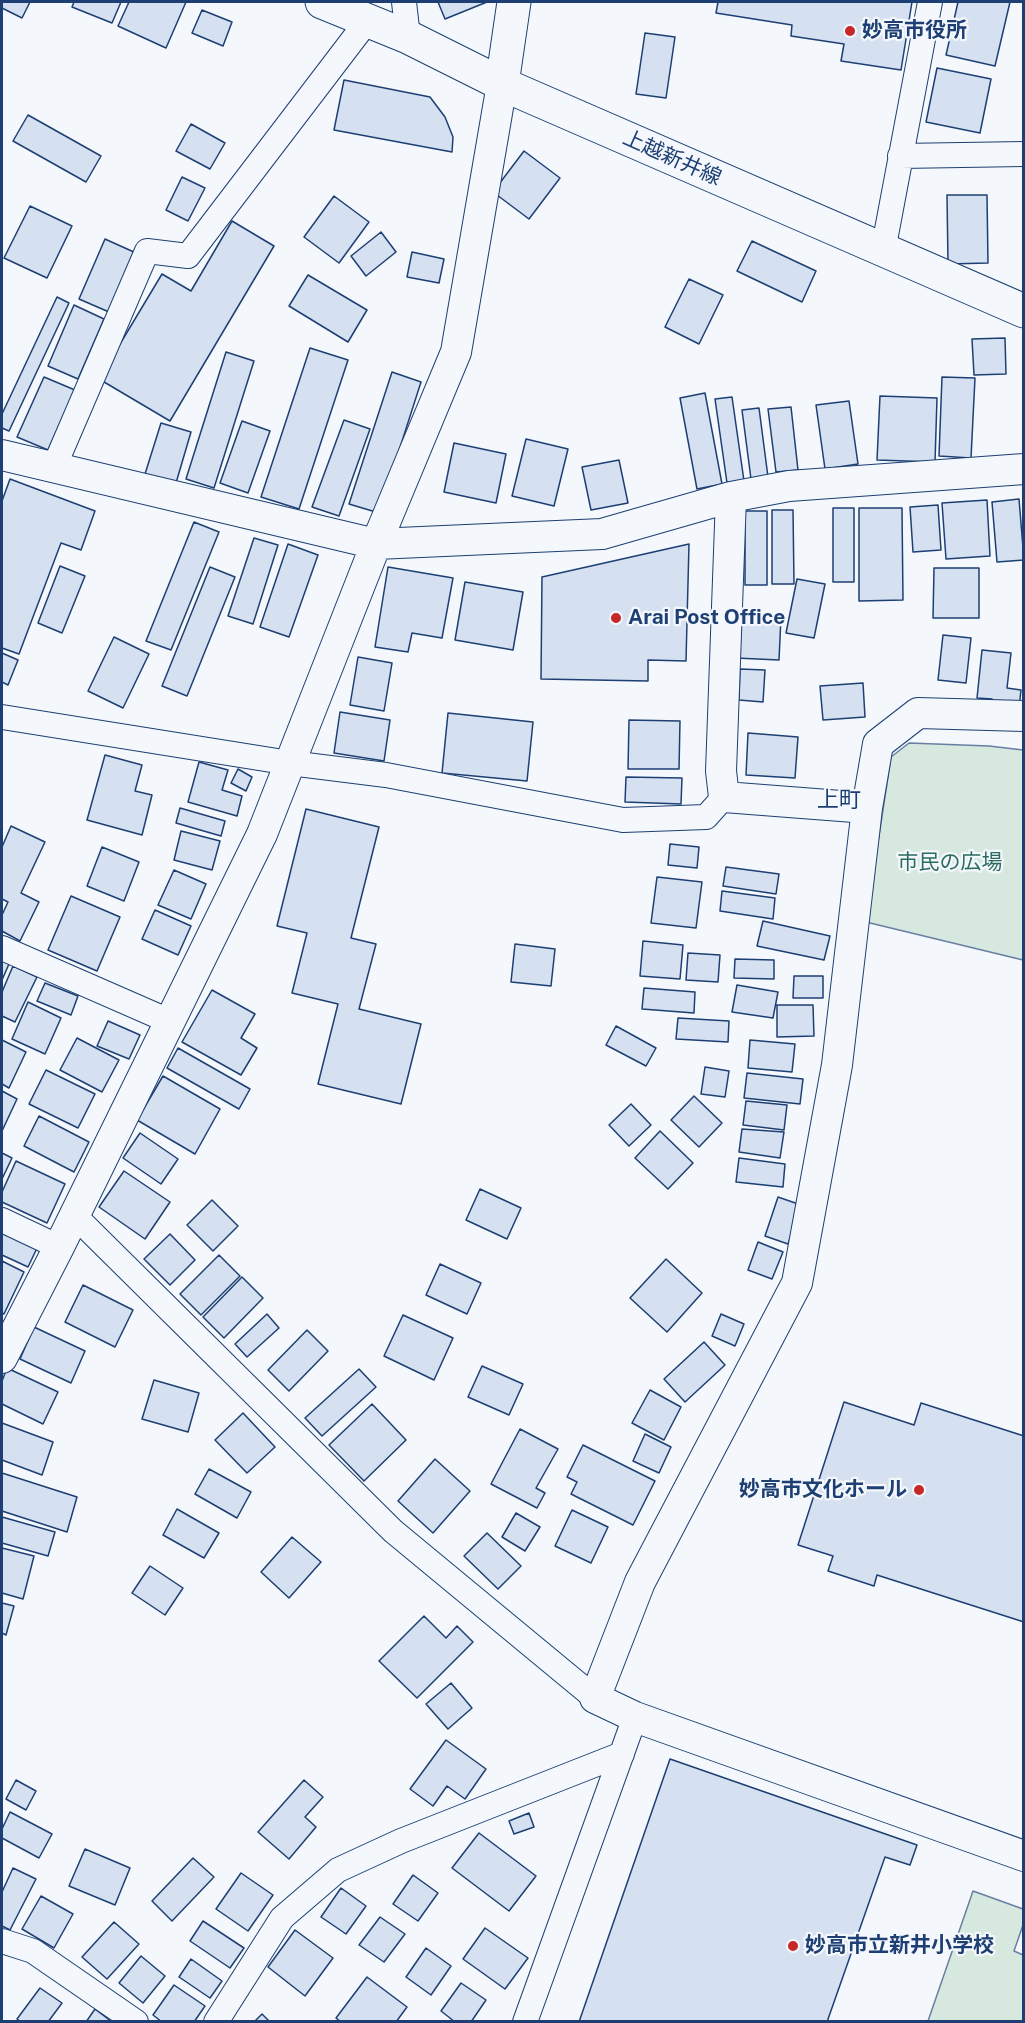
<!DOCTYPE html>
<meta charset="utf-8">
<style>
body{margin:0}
#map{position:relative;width:1025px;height:2023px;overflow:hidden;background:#f4f7fb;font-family:"Public Sans",sans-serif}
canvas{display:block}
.frame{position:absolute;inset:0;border:3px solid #1d3f73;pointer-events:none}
</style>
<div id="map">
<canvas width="1025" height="2023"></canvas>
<div class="frame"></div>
</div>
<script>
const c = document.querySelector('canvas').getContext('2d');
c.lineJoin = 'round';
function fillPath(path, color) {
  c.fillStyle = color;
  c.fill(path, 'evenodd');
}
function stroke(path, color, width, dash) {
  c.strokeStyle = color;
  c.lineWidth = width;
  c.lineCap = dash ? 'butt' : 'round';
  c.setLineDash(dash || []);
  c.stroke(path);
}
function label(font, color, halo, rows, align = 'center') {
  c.font = font + ' "Public Sans","Noto Sans JP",sans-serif';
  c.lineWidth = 4.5;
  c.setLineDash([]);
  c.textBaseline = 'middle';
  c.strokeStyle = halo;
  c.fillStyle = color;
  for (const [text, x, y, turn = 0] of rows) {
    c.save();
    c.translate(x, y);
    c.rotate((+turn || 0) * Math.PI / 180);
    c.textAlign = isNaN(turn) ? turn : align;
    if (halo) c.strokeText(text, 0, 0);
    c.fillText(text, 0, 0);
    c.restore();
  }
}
const green = new Path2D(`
 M 909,743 L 989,746 L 1023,750 L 1023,960 L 866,922 L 891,757 Z
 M 973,1891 L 1023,1909 L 1023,1925 L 1014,1951 L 1023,1955 L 1023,2021 L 928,2021 Z`);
const building = new Path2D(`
 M 2,2 L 30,2 L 22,18 L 2,8 Z
 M 74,2 L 121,2 L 112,23 L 72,7 Z
 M 129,2 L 186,2 L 166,48 L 118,26 Z
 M 438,2 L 487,2 L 445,19 Z
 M 718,2 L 912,2 L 901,70 L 841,61 L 844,44 L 791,36 L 792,25 L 716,13 Z
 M 958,2 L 1010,2 L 995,66 L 946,55 Z
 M 202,10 L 232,22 L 223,46 L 192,33 Z
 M 645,33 L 675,37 L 666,98 L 636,94 Z
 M 937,68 L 991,79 L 980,133 L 926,122 Z
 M 344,80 L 430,97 L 445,117 L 453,137 L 452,152 L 334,130 Z
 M 28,115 L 101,156 L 86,182 L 13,141 Z
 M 191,124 L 225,143 L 210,169 L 176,151 Z
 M 524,151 L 560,178 L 529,219 L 493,192 Z
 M 182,177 L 205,188 L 188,221 L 166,210 Z
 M 947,195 L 987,195 L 988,263 L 948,264 Z
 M 334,196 L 369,222 L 339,263 L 304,237 Z
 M 30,206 L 72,226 L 47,278 L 4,258 Z
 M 232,221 L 274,246 L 170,421 L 99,379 L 162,274 L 191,291 Z
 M 381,232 L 396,252 L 366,276 L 351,256 Z
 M 105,239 L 136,253 L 109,312 L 79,299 Z
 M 752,241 L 816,271 L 802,302 L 737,271 Z
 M 412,252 L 444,259 L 439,283 L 407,277 Z
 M 308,275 L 367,310 L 348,342 L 289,306 Z
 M 689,279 L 723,295 L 699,344 L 665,327 Z
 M 57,297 L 69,303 L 9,431 L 2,428 L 2,414 Z
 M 74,305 L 104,319 L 78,379 L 48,366 Z
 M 1005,338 L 1006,374 L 974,375 L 972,339 Z
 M 310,348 L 348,360 L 299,509 L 261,497 Z
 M 226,352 L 254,361 L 214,488 L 186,479 Z
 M 392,372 L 421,382 L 379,513 L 349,504 Z
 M 44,377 L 75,390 L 48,450 L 17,437 Z
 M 942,377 L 975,378 L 971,458 L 939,456 Z
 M 705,393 L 722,484 L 697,489 L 680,398 Z
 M 880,396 L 937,398 L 935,462 L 877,460 Z
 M 732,397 L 744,481 L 727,483 L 715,399 Z
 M 849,401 L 858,464 L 825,469 L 816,405 Z
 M 791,407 L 798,470 L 776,472 L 768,409 Z
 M 759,408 L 768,477 L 751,479 L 742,410 Z
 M 344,420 L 370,429 L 339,516 L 312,507 Z
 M 242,421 L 270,431 L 248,493 L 220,483 Z
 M 161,423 L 191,432 L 176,483 L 145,474 Z
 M 526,439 L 568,449 L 554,506 L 512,496 Z
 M 454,443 L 506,454 L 496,503 L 444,492 Z
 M 619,460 L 628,503 L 591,510 L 582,467 Z
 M 10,479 L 95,511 L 81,550 L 61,543 L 19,654 L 2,648 L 2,501 Z
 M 1019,499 L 1024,560 L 997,562 L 992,502 Z
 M 987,500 L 990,556 L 946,559 L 942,503 Z
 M 938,505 L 941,550 L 913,552 L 910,507 Z
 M 833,508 L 854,508 L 854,582 L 833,582 Z
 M 859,508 L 902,508 L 903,600 L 859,601 Z
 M 772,510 L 793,510 L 794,584 L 772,584 Z
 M 745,511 L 767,511 L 767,585 L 745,585 Z
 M 194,522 L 219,532 L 171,650 L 146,641 Z
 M 254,538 L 278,545 L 253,624 L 228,616 Z
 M 288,544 L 318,555 L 289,637 L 260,627 Z
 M 689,544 L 686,661 L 648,660 L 648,681 L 541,679 L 542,577 Z
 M 60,566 L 85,576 L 62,633 L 38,623 Z
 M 210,567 L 235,577 L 187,696 L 162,686 Z
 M 388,567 L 453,578 L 442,638 L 412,633 L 408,652 L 375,647 Z
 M 934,568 L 979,568 L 979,618 L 933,618 Z
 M 797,579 L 825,584 L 814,638 L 786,633 Z
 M 465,582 L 523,592 L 513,650 L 455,640 Z
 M 738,615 L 781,617 L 779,660 L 736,658 Z
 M 943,635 L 971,638 L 966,683 L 938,680 Z
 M 114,637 L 149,654 L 123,708 L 88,691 Z
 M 982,650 L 1011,653 L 1007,688 L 1021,690 L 1019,708 L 992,705 L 992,699 L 977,698 Z
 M 2,653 L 18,660 L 8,685 L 2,682 Z
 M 358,657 L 392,663 L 384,711 L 350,705 Z
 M 740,669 L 765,670 L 763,702 L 739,700 Z
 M 863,683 L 865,717 L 823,720 L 820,686 Z
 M 340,712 L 390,720 L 384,761 L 334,753 Z
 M 448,713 L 533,722 L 527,781 L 442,773 Z
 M 629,720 L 680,721 L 679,769 L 628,769 Z
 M 748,733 L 798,737 L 795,778 L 746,775 Z
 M 105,755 L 142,765 L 135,791 L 152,795 L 142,835 L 87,820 Z
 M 199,762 L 228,770 L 222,790 L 242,796 L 237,816 L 188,802 Z
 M 238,769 L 252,777 L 246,791 L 231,783 Z
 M 626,777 L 682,778 L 681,804 L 625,802 Z
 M 180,808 L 225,821 L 221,836 L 176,823 Z
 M 306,809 L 379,827 L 351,938 L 376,944 L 359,1009 L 421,1024 L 401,1104 L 318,1084 L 338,1004 L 292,993 L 307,933 L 277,926 Z
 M 11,826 L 45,842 L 21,893 L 39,902 L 20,941 L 2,931 L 2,915 L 8,902 L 2,899 L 2,847 Z
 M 181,831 L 220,841 L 212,870 L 174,860 Z
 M 670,844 L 699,847 L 697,868 L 668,865 Z
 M 102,847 L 139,862 L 124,901 L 87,886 Z
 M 726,867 L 779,874 L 776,894 L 723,886 Z
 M 174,870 L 206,884 L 191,919 L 158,905 Z
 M 657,877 L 702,882 L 696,928 L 651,923 Z
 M 722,891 L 775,898 L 773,919 L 720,911 Z
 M 71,896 L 120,917 L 97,971 L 48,950 Z
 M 155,910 L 191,926 L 178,955 L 142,939 Z
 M 763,921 L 830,936 L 824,960 L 757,946 Z
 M 643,941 L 683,945 L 680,979 L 640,976 Z
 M 515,944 L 555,949 L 551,986 L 511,982 Z
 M 688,953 L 720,955 L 718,982 L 686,980 Z
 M 735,959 L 774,960 L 774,979 L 734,978 Z
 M 2,960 L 9,964 L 2,980 Z
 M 13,966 L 37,977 L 15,1022 L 2,1016 L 2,992 Z
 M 794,976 L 823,976 L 823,998 L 793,998 Z
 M 45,983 L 78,996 L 71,1015 L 37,1001 Z
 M 737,985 L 778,992 L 773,1018 L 732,1012 Z
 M 644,988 L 695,992 L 694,1013 L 642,1009 Z
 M 212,990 L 255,1014 L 241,1038 L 257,1048 L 241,1075 L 182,1042 Z
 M 28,1002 L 61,1018 L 45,1054 L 12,1039 Z
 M 777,1005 L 813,1005 L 814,1036 L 777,1037 Z
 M 678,1018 L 729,1021 L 728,1042 L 676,1039 Z
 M 108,1021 L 140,1035 L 129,1059 L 97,1046 Z
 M 616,1026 L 656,1048 L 646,1066 L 606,1045 Z
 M 77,1038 L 119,1060 L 102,1092 L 60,1070 Z
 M 2,1040 L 26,1052 L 9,1088 L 2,1084 Z
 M 750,1040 L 795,1044 L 792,1072 L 748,1068 Z
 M 178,1048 L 250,1089 L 239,1109 L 167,1068 Z
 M 705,1067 L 729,1071 L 725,1097 L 701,1094 Z
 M 46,1070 L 95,1094 L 78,1128 L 29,1104 Z
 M 747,1073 L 803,1079 L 800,1104 L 744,1098 Z
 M 163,1076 L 220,1109 L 195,1154 L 137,1120 Z
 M 2,1091 L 17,1099 L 2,1131 Z
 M 694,1096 L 722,1123 L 699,1147 L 671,1120 Z
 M 746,1101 L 787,1105 L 784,1130 L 743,1125 Z
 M 631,1104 L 651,1125 L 629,1146 L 609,1125 Z
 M 39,1116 L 89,1142 L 74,1172 L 24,1146 Z
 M 742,1129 L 784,1132 L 780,1158 L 739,1152 Z
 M 660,1131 L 693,1163 L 668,1189 L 635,1158 Z
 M 140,1133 L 178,1159 L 161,1184 L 123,1158 Z
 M 2,1153 L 12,1158 L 2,1179 Z
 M 739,1158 L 785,1164 L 783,1187 L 736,1182 Z
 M 16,1161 L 65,1184 L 47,1223 L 2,1202 L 2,1192 Z
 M 124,1171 L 170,1202 L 145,1239 L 99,1207 Z
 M 480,1189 L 521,1208 L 507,1239 L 466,1220 Z
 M 778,1197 L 801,1205 L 788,1244 L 765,1236 Z
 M 212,1200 L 238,1226 L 213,1251 L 187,1225 Z
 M 2,1228 L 38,1246 L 28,1267 L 2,1255 Z
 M 170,1234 L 195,1260 L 170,1285 L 144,1259 Z
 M 758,1242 L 783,1252 L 772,1279 L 748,1270 Z
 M 219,1255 L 240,1276 L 201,1315 L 180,1294 Z
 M 666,1259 L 702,1293 L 667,1332 L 630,1298 Z
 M 2,1261 L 24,1272 L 4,1314 L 2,1313 Z
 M 440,1264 L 481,1283 L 467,1314 L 426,1295 Z
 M 242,1277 L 263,1298 L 224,1338 L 203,1317 Z
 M 83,1285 L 133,1310 L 115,1347 L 65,1322 Z
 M 267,1314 L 279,1328 L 247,1357 L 235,1344 Z
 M 721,1314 L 744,1324 L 735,1346 L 712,1336 Z
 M 403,1315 L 453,1338 L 434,1380 L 384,1356 Z
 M 34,1327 L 85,1351 L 71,1383 L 20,1359 Z
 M 307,1330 L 328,1351 L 289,1391 L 268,1370 Z
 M 704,1342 L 725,1365 L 685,1402 L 664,1379 Z
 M 482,1366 L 523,1384 L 509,1415 L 468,1397 Z
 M 7,1368 L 58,1392 L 43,1424 L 2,1404 L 2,1381 Z
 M 359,1369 L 376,1387 L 322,1436 L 305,1418 Z
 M 154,1380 L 199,1393 L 188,1432 L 142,1419 Z
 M 650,1390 L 681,1407 L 664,1440 L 632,1423 Z
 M 844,1402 L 914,1425 L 921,1403 L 1024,1436 L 1024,1622 L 877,1575 L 874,1586 L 828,1571 L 833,1556 L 798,1545 Z
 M 372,1404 L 406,1440 L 364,1481 L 329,1445 Z
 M 243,1413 L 275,1447 L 247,1473 L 215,1440 Z
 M 2,1423 L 53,1442 L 42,1475 L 2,1460 Z
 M 520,1429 L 558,1449 L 536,1488 L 545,1493 L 537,1508 L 491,1484 Z
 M 645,1434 L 671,1447 L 659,1473 L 633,1461 Z
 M 583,1445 L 655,1481 L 633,1525 L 571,1494 L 577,1482 L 567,1477 Z
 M 435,1459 L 470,1491 L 433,1533 L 398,1501 Z
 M 209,1469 L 251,1492 L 237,1518 L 195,1494 Z
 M 2,1473 L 77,1497 L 67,1532 L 2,1511 Z
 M 177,1509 L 219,1533 L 204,1558 L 163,1535 Z
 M 572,1510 L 608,1527 L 591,1563 L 555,1546 Z
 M 516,1513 L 540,1527 L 525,1551 L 502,1537 Z
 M 2,1517 L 55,1532 L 48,1556 L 2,1543 Z
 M 487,1533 L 521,1566 L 498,1589 L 464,1556 Z
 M 292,1537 L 321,1562 L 289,1598 L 261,1572 Z
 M 2,1548 L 34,1556 L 23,1599 L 2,1593 Z
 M 150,1566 L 183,1588 L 165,1615 L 132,1593 Z
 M 2,1603 L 14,1606 L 6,1635 L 2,1633 Z
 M 424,1616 L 446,1638 L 457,1626 L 473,1642 L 417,1698 L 379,1661 Z
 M 451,1683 L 472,1708 L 448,1729 L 426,1704 Z
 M 446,1740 L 486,1769 L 465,1799 L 447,1786 L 433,1806 L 410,1789 Z
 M 670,1759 L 917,1845 L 910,1865 L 885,1857 L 827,2022 L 579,2022 Z
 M 16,1780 L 36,1791 L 26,1810 L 6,1799 Z
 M 304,1780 L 323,1797 L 305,1817 L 316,1827 L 289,1859 L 258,1832 Z
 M 10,1812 L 52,1834 L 39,1858 L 2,1838 L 2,1829 Z
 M 529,1813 L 534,1827 L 514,1834 L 509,1821 Z
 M 479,1833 L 536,1876 L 509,1911 L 452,1868 Z
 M 85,1849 L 130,1868 L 115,1905 L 69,1886 Z
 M 193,1858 L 214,1877 L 172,1921 L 152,1901 Z
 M 13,1868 L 36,1879 L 10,1930 L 2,1926 L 2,1892 Z
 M 241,1873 L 273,1895 L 248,1931 L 216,1909 Z
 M 413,1875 L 438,1893 L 418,1921 L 393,1904 Z
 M 341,1888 L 366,1906 L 346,1934 L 321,1917 Z
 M 41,1896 L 73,1914 L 54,1948 L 22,1929 Z
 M 380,1917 L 405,1934 L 384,1962 L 359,1945 Z
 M 203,1921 L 244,1948 L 230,1968 L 190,1941 Z
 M 114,1922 L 139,1944 L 107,1979 L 82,1957 Z
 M 485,1928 L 528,1958 L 505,1989 L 463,1959 Z
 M 295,1930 L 333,1958 L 305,1996 L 268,1967 Z
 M 426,1948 L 451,1966 L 431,1995 L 406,1977 Z
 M 141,1956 L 165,1976 L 143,2003 L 119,1983 Z
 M 191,1959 L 222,1981 L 210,1998 L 179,1977 Z
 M 367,1977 L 407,2007 L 396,2022 L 341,2022 L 336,2018 Z
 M 461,1983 L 486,2000 L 471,2022 L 455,2022 L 441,2011 Z
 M 174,1985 L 205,2006 L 194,2022 L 162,2022 L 153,2015 Z
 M 40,1988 L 62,2003 L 48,2022 L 21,2022 L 17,2019 Z
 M 95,2009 L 112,2022 L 86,2022 Z
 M 262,2014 L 270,2022 L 254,2022 Z`);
const minor = new Path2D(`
 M 404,2 L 408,37
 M 900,156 L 1024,154
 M 883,251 L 930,2
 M 54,467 L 147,251 L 188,256 L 368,20
 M 2,717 L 290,763 L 386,775 L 623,820 L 706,817 L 724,797
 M 2,948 L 169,1021
 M 74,1215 L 393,1531 L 595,1698
 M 2,1220 L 59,1247
 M 2,1941 L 33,1951 L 136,2022
 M 216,2022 L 282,1918 L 338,1870 L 401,1841 L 622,1754
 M 525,2022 L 635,1717`);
const tertiary = new Path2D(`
 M 2,455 L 376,544 L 602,534 L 731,497 L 789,486 L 1024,469
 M 731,497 L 721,771 L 724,797 L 867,808
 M 1024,716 L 918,713 L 878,744 L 867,808 L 837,1065 L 797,1283 L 640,1582 L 595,1698 L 635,1717 L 1024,1856
 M 2,1358 L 59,1247 L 262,834 L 376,544 L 456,352 L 502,84`);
const secondary = new Path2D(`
 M 502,84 L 514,2`);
const primary = new Path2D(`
 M 322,2 L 408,37 L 502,84 L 1024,311`);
const markers = [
 [850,31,6,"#c62828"],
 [616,618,6,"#c62828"],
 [919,1490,6,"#c62828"],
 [793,1946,6,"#c62828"]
];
const poiNames = [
 ["妙高市役所",862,31],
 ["Arai Post Office",628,618],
 ["妙高市文化ホール",907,1490,"right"],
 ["妙高市立新井小学校",805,1946]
];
const streetNames = [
 ["上越新井線",672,158,24]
];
const parkNames = [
 ["市民の広場",950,863]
];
const neighbourhoodNames = [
 ["上町",839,800]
];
fillPath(green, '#d7e8df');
stroke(green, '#687fa3', 1.5);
fillPath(building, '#d5e0f0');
stroke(building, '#1d3f73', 1.5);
stroke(minor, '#1d3f73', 26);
stroke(tertiary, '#1d3f73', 32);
stroke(secondary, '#1d3f73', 35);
stroke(primary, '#1d3f73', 35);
stroke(minor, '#f4f7fb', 24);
stroke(tertiary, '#f4f7fb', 30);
stroke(secondary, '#f4f7fb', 33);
stroke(primary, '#f4f7fb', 33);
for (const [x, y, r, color] of markers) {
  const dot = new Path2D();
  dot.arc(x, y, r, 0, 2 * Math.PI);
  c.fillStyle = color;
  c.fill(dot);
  stroke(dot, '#f4f7fb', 2);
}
label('bold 21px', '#1d3f73', '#f4f7fb', poiNames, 'left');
label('21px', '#1d3f73', '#f4f7fb', streetNames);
label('21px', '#2c6c60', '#f4f7fb', parkNames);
label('22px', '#1d3f73', '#f4f7fb', neighbourhoodNames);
</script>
